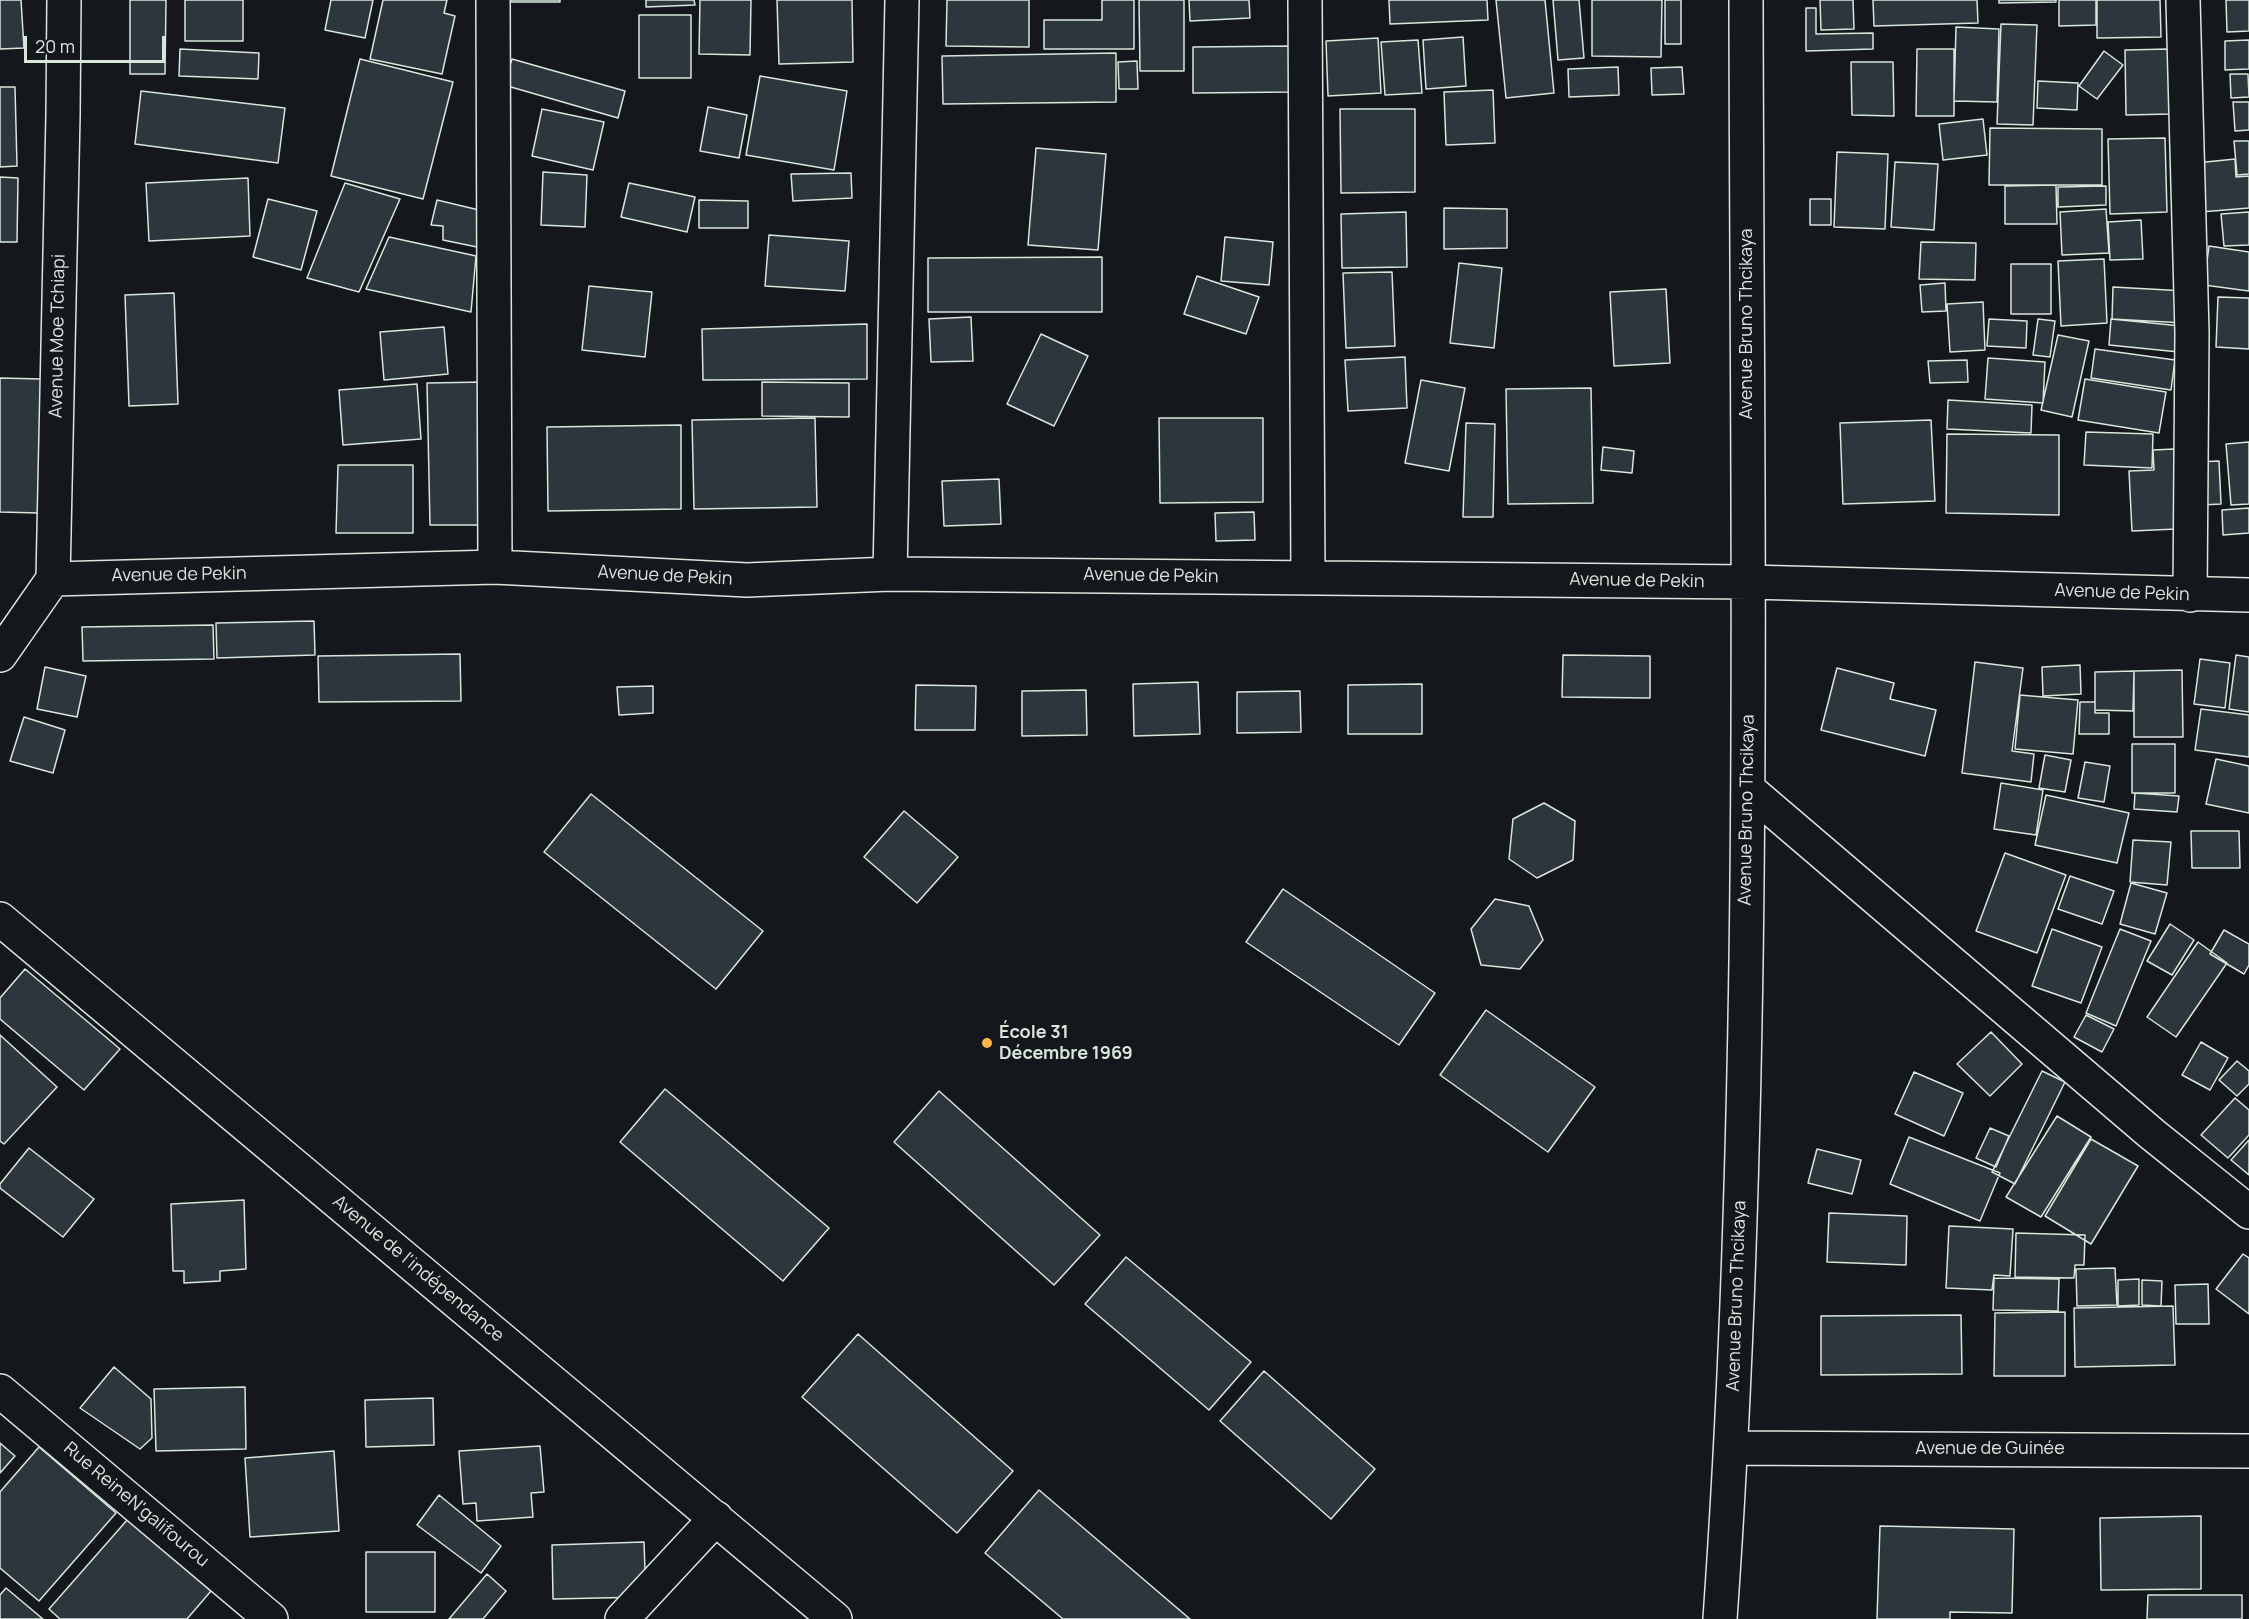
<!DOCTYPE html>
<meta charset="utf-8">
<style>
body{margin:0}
#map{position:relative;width:2249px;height:1619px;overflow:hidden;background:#14181c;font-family:Manrope,sans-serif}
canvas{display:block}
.scale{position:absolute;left:24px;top:36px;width:141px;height:27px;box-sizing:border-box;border:3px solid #d8e6dc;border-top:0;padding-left:8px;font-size:18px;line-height:21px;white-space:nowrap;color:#d8e6dc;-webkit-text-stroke:4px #14181c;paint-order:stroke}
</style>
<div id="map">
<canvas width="2249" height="1619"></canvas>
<div class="scale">20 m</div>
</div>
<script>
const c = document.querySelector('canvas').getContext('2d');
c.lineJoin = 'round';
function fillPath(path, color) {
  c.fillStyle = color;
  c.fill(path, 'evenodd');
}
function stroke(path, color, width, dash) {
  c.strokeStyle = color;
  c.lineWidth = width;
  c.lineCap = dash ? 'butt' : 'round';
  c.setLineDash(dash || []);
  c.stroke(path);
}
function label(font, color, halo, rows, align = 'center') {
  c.font = font + ' Manrope,sans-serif';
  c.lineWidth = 4.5;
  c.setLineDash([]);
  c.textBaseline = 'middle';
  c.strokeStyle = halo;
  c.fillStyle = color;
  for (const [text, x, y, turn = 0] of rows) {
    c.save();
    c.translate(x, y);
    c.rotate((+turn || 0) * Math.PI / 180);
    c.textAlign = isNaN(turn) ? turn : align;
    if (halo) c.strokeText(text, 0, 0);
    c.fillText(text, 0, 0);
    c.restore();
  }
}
const building = new Path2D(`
 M 0,0 L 21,0 L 24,48 L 0,49 Z
 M 130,0 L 166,0 L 165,74 L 130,74 Z
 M 185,0 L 243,0 L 243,41 L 185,41 Z
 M 331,0 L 373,0 L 365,38 L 325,30 Z
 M 383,0 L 447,0 L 444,13 L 455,16 L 442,74 L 370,59 Z
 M 507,0 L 560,0 L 560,2 L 507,2 Z
 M 646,0 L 694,0 L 695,5 L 646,7 Z
 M 700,0 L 751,0 L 750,55 L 699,54 Z
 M 777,0 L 852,0 L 853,62 L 779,64 Z
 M 947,0 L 1029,0 L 1029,47 L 946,46 Z
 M 1102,0 L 1134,0 L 1134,49 L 1044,49 L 1044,20 L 1102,20 Z
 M 1139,0 L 1184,0 L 1184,71 L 1140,71 Z
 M 1189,0 L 1249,0 L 1250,18 L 1190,21 Z
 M 1389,0 L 1487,0 L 1488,20 L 1390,24 Z
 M 1496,0 L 1545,0 L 1554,93 L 1506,98 Z
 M 1553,0 L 1579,0 L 1584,58 L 1558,60 Z
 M 1592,0 L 1662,0 L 1661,57 L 1592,56 Z
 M 1665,0 L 1681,0 L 1681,44 L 1665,44 Z
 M 1820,0 L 1853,0 L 1854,29 L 1821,30 Z
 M 1873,0 L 1977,0 L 1978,23 L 1874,26 Z
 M 1999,0 L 2056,0 L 2056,2 L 1999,3 Z
 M 2059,0 L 2096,0 L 2096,25 L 2059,26 Z
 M 2097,0 L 2160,0 L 2161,37 L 2097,38 Z
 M 2226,0 L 2249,0 L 2249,31 L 2227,32 Z
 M 1806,8 L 1816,8 L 1816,34 L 1873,33 L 1873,49 L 1806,51 Z
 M 639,15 L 691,15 L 691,78 L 639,78 Z
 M 2001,24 L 2037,25 L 2033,125 L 1997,124 Z
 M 1956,27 L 1999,29 L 1997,102 L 1954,101 Z
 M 1463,37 L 1466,86 L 1426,89 L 1423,40 Z
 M 1378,38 L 1381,93 L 1328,96 L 1326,41 Z
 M 1418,40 L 1422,93 L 1385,95 L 1381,42 Z
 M 2249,40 L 2249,69 L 2225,70 L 2225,41 Z
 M 1293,46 L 1293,92 L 1193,93 L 1193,47 Z
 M 180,49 L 259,53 L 258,79 L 179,76 Z
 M 1917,49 L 1954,49 L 1954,116 L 1916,116 Z
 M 2169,49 L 2170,114 L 2126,115 L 2125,50 Z
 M 2104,51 L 2123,65 L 2097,99 L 2079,86 Z
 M 1116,53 L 1116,102 L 943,104 L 942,56 Z
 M 360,59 L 453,82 L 423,199 L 331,176 Z
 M 512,59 L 625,91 L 618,118 L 504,85 Z
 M 1137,61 L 1138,89 L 1119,89 L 1118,62 Z
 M 1851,62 L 1893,62 L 1894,116 L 1852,115 Z
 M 1618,67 L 1619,95 L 1569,97 L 1568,69 Z
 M 1682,67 L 1684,94 L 1652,95 L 1651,68 Z
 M 2230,74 L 2248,74 L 2249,97 L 2231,98 Z
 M 760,76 L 847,91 L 834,170 L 746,155 Z
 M 2038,81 L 2078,83 L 2077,110 L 2037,108 Z
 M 0,87 L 15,87 L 17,166 L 0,167 Z
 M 1493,90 L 1495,143 L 1446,145 L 1444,92 Z
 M 141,91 L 285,108 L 278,163 L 135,144 Z
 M 2233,102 L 2249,102 L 2249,130 L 2235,131 Z
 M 708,107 L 747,115 L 739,158 L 700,151 Z
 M 542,109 L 604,122 L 593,170 L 532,156 Z
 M 1340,109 L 1415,109 L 1415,192 L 1341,193 Z
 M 1983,119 L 1987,155 L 1943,160 L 1939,124 Z
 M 1990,128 L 2102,129 L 2102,185 L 1989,185 Z
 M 2165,138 L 2167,212 L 2110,214 L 2108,139 Z
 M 2234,141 L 2249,141 L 2249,174 L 2237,175 Z
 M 1036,148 L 1106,154 L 1098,250 L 1028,245 Z
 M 1837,152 L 1888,154 L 1885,229 L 1834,227 Z
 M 2235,159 L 2236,177 L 2249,176 L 2249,208 L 2201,212 L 2196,163 Z
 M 1895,162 L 1938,164 L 1934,230 L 1891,227 Z
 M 543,172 L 587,175 L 585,227 L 541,225 Z
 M 851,173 L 852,198 L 793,201 L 791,174 Z
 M 0,177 L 18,178 L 17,242 L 0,242 Z
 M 248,178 L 250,236 L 149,241 L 146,183 Z
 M 345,183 L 400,199 L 359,292 L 307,278 Z
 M 629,183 L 695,197 L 687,232 L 621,217 Z
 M 2056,185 L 2057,224 L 2005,224 L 2005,186 Z
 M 2106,186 L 2106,205 L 2058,207 L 2058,187 Z
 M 268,199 L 317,211 L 301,270 L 253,257 Z
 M 1810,199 L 1831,199 L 1831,225 L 1810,225 Z
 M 437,200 L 479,210 L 477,247 L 443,240 L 443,226 L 431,225 Z
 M 699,200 L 748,201 L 748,228 L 699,228 Z
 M 1444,208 L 1507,209 L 1507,248 L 1444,249 Z
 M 2106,209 L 2109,253 L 2062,255 L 2060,212 Z
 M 1406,212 L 1407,267 L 1342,268 L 1341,214 Z
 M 2249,212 L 2249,245 L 2224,246 L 2221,214 Z
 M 2141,220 L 2143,259 L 2110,260 L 2108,222 Z
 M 769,235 L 849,241 L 845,291 L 765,286 Z
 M 389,237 L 476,256 L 471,312 L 366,289 Z
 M 1225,237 L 1273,242 L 1269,285 L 1221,281 Z
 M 1921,242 L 1976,243 L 1975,280 L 1919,279 Z
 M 2209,246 L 2249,252 L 2249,291 L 2204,285 Z
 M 1102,257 L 1102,312 L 928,312 L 928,258 Z
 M 2104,259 L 2107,323 L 2061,326 L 2058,261 Z
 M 1459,263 L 1502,268 L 1494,348 L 1450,343 Z
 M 2011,264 L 2051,264 L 2051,314 L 2011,314 Z
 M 1392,272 L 1395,346 L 1346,348 L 1343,273 Z
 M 1197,276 L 1259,297 L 1246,334 L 1184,314 Z
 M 1945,283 L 1946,311 L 1922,312 L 1920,285 Z
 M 589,286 L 652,292 L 645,357 L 582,350 Z
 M 2113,287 L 2186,291 L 2184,323 L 2112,319 Z
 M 1666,289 L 1670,363 L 1614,366 L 1610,292 Z
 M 174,293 L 178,404 L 129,406 L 125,295 Z
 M 2218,297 L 2249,298 L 2249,349 L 2216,347 Z
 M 1983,302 L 1985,350 L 1950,352 L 1947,304 Z
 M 971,317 L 973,361 L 931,362 L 929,319 Z
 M 1989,319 L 2027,321 L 2026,348 L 1987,346 Z
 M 2038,319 L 2055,321 L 2050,357 L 2033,355 Z
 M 2111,319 L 2181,326 L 2179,352 L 2109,345 Z
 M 867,324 L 867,379 L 703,380 L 702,329 Z
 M 444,327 L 448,374 L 384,380 L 380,332 Z
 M 1041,334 L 1088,356 L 1054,426 L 1007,404 Z
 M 2058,335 L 2089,341 L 2072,417 L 2041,410 Z
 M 2095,349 L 2175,360 L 2171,390 L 2091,378 Z
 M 1405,357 L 1407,408 L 1348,411 L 1345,360 Z
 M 1988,358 L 2045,362 L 2043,403 L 1985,399 Z
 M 1967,360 L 1968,382 L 1930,383 L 1928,361 Z
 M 0,378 L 42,379 L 39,513 L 0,512 Z
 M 2085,379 L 2166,392 L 2159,433 L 2078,420 Z
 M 1421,380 L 1465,388 L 1449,471 L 1405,463 Z
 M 485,382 L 483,525 L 430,525 L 427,383 Z
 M 762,382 L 849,383 L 849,417 L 762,416 Z
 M 417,384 L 421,439 L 343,445 L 339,390 Z
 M 1591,388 L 1593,503 L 1508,504 L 1506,389 Z
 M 1948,400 L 2032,405 L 2031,433 L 1947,429 Z
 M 815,418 L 817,507 L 694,509 L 692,420 Z
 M 1159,418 L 1263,418 L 1263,502 L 1160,503 Z
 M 1931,420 L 1935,501 L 1843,504 L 1840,423 Z
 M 1466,423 L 1495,424 L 1493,517 L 1463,517 Z
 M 681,425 L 681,509 L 548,511 L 547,427 Z
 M 2086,432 L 2153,434 L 2152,468 L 2084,465 Z
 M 1947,434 L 2059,435 L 2059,515 L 1946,513 Z
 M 2249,442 L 2249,504 L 2231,505 L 2226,444 Z
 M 1603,447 L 1634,451 L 1632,473 L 1601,470 Z
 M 2174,449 L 2176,529 L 2132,531 L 2129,471 L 2154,470 L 2153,450 Z
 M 2219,461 L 2221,504 L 2201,505 L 2198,462 Z
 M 338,465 L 413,465 L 413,533 L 336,533 Z
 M 999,479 L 1001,524 L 944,526 L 942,481 Z
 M 2249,508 L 2249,533 L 2223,535 L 2222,510 Z
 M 1254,512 L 1255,540 L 1216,541 L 1215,513 Z
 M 314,621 L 315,655 L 217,658 L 216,623 Z
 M 213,625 L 214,659 L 83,661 L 82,627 Z
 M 460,654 L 461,701 L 319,702 L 318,656 Z
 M 1563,655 L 1650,656 L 1650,698 L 1562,697 Z
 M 2236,655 L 2249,657 L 2249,712 L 2229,709 Z
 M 2200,659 L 2230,663 L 2225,708 L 2194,704 Z
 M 1975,662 L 2023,668 L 2012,751 L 2034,754 L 2031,782 L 1962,773 Z
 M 2080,665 L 2081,694 L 2043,696 L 2042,667 Z
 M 45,667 L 86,676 L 77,717 L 37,709 Z
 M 1837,668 L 1894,683 L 1890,699 L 1936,710 L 1925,756 L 1821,730 Z
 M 2182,670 L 2183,737 L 2134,737 L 2134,671 Z
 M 2134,671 L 2133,711 L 2095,710 L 2095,672 Z
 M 1198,682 L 1200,734 L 1134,736 L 1133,684 Z
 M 1422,684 L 1422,734 L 1348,734 L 1348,685 Z
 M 916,685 L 976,686 L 975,730 L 915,730 Z
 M 653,686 L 653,713 L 619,715 L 617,687 Z
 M 1086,690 L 1087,735 L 1022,736 L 1022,691 Z
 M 1300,691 L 1301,732 L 1237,733 L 1237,692 Z
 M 2020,695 L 2078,700 L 2073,754 L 2015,749 Z
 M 2080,702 L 2095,702 L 2095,713 L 2109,713 L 2109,734 L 2079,734 Z
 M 2201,709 L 2249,715 L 2249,757 L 2195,750 Z
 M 24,717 L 65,730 L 53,773 L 10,761 Z
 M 2132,744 L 2175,744 L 2175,793 L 2132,793 Z
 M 2045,755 L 2071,760 L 2065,792 L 2039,788 Z
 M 2216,759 L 2249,766 L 2249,813 L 2206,804 Z
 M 2085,762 L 2110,766 L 2104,802 L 2078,798 Z
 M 2001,783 L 2043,790 L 2036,835 L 1994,829 Z
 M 2135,793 L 2179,796 L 2177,812 L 2134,809 Z
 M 591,794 L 763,931 L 716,989 L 544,852 Z
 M 2046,795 L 2129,813 L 2117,863 L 2035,845 Z
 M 1544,803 L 1575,821 L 1573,860 L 1537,878 L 1509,859 L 1513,819 Z
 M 904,811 L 958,857 L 917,903 L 864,857 Z
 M 2191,831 L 2239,831 L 2240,868 L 2192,868 Z
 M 2133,840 L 2171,842 L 2167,885 L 2130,882 Z
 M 2005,853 L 2066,875 L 2037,953 L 1976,931 Z
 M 2070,876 L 2114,891 L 2102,924 L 2058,909 Z
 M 2131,883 L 2167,893 L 2155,934 L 2120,924 Z
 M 1283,889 L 1435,993 L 1399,1045 L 1246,942 Z
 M 1495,899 L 1529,906 L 1543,940 L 1520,969 L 1481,965 L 1471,929 Z
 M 2170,924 L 2194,940 L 2172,975 L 2147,961 Z
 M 2052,929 L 2102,947 L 2081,1003 L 2032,986 Z
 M 2120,929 L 2151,941 L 2116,1026 L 2086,1013 Z
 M 2224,930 L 2249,944 L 2249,965 L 2244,974 L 2210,954 Z
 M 2198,942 L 2227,963 L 2176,1037 L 2147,1017 Z
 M 25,969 L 120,1049 L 84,1090 L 0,1019 L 0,998 Z
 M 1486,1010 L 1595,1087 L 1548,1152 L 1440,1075 Z
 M 2086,1015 L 2114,1029 L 2102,1052 L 2074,1037 Z
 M 1991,1032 L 2022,1064 L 1990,1096 L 1957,1064 Z
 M 0,1035 L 57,1087 L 4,1144 L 0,1141 Z
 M 2201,1042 L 2228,1058 L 2210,1090 L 2182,1075 Z
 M 2237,1061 L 2249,1071 L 2249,1084 L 2237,1096 L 2219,1080 Z
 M 2042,1071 L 2065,1082 L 2015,1184 L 1992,1172 Z
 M 1914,1072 L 1963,1093 L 1944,1136 L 1895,1114 Z
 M 665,1089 L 829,1228 L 783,1281 L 620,1142 Z
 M 939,1091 L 1100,1235 L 1054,1285 L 894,1142 Z
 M 2235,1098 L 2249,1110 L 2249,1135 L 2228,1158 L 2201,1135 Z
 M 2057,1116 L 2091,1137 L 2041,1217 L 2006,1197 Z
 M 1990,1128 L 2009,1136 L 1996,1167 L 1976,1158 Z
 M 1909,1137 L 2000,1173 L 1980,1221 L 1890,1184 Z
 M 2091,1139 L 2138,1166 L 2091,1244 L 2045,1216 Z
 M 2249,1140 L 2249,1175 L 2231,1160 Z
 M 29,1148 L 94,1199 L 63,1237 L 0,1188 L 0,1184 Z
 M 1817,1149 L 1861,1160 L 1852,1194 L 1808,1183 Z
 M 244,1200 L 246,1269 L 220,1271 L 220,1281 L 184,1283 L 184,1271 L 173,1271 L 171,1204 Z
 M 1829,1213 L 1907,1216 L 1906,1265 L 1827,1262 Z
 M 1949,1226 L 2013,1229 L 2010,1276 L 1994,1275 L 1992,1290 L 1946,1288 Z
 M 2016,1233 L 2085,1235 L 2084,1265 L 2075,1265 L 2074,1278 L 2015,1277 Z
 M 2243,1254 L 2249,1258 L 2249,1314 L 2216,1289 Z
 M 1126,1257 L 1251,1362 L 1209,1410 L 1085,1304 Z
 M 2115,1268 L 2117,1305 L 2077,1306 L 2076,1269 Z
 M 1994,1278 L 2059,1279 L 2058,1311 L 1993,1310 Z
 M 2139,1279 L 2139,1305 L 2118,1306 L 2118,1280 Z
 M 2142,1280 L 2162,1281 L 2161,1306 L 2142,1305 Z
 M 2208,1284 L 2209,1324 L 2176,1324 L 2175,1285 Z
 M 2173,1306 L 2175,1365 L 2075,1367 L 2074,1308 Z
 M 2065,1312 L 2065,1376 L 1994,1376 L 1995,1313 Z
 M 1961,1315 L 1962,1374 L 1821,1375 L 1821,1316 Z
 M 858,1334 L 1013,1471 L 957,1533 L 802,1397 Z
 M 114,1367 L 151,1399 L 152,1438 L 140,1449 L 80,1408 Z
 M 1264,1371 L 1375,1469 L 1331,1519 L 1220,1421 Z
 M 245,1387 L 246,1449 L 156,1451 L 154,1389 Z
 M 433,1398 L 434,1445 L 366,1447 L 365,1400 Z
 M 0,1443 L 15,1456 L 0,1473 Z
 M 540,1446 L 544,1492 L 531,1493 L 533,1517 L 477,1521 L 476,1503 L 463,1504 L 459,1451 Z
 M 39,1447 L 116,1513 L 39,1601 L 0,1568 L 0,1492 Z
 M 334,1451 L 339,1531 L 250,1537 L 245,1458 Z
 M 1039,1490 L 1190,1619 L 1063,1619 L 985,1553 Z
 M 439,1495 L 501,1546 L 481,1573 L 417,1525 Z
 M 2201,1516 L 2201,1589 L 2101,1590 L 2100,1518 Z
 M 128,1519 L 211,1591 L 187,1619 L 60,1619 L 49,1609 Z
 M 1880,1526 L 2014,1529 L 2012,1613 L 1950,1612 L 1950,1619 L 1877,1619 Z
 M 644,1542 L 646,1597 L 553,1599 L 552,1545 Z
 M 366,1552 L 435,1552 L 435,1612 L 366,1612 Z
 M 487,1574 L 506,1591 L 483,1619 L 449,1619 Z
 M 6,1588 L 43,1619 L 0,1619 L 0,1595 Z
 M 2148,1595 L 2242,1595 L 2242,1619 L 2147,1619 Z`);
const street = new Path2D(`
 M 493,0 L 495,567
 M 1305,0 L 1308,578
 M 2183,0 L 2192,333 L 2190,595
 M 890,574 L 902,0
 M 53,579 L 495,567 L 747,580 L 890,574 L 1749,582 L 2249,595
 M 0,655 L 53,579 L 63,115 L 64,0
 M 1748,789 L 2152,1134 L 2249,1212
 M 0,1391 L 271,1619
 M 1732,1448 L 2249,1451
 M 622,1619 L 716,1518
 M 1720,1619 C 1758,1080 1747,540 1746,0`);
const secondary = new Path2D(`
 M 0,919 L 835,1619`);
const markers = [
 [987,1043,6,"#ffb74d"]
];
const streetNames = [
 ["Avenue Bruno Thcikaya",1747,324,-90],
 ["Avenue Moe Tchiapi",58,336,-89],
 ["Avenue de Pekin",179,575,-1],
 ["Avenue de Pekin",665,576,3],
 ["Avenue de Pekin",1151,576,1],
 ["Avenue de Pekin",1637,581,1],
 ["Avenue de Pekin",2122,593,2],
 ["Avenue Bruno Thcikaya",1747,810,-89],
 ["Avenue de l'indépendance",418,1269,40],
 ["Avenue Bruno Thcikaya",1737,1296,-88],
 ["Avenue de Guinée",1990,1449],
 ["Rue ReineN'galifourou",136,1505,40]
];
const poiNames = [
 ["École 31",999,1033],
 ["Décembre 1969",999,1054]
];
fillPath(building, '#2c363c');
stroke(building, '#d8e6dc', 1.5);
stroke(street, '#d8e6dc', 36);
stroke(secondary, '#d8e6dc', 36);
stroke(street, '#14181c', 33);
stroke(secondary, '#14181c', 33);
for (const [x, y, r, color] of markers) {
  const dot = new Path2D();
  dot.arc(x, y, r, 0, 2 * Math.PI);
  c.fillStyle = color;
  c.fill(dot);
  stroke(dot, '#14181c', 2);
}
label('18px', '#d8e6dc', '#14181c', streetNames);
label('bold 18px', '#d8e6dc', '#14181c', poiNames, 'left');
</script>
